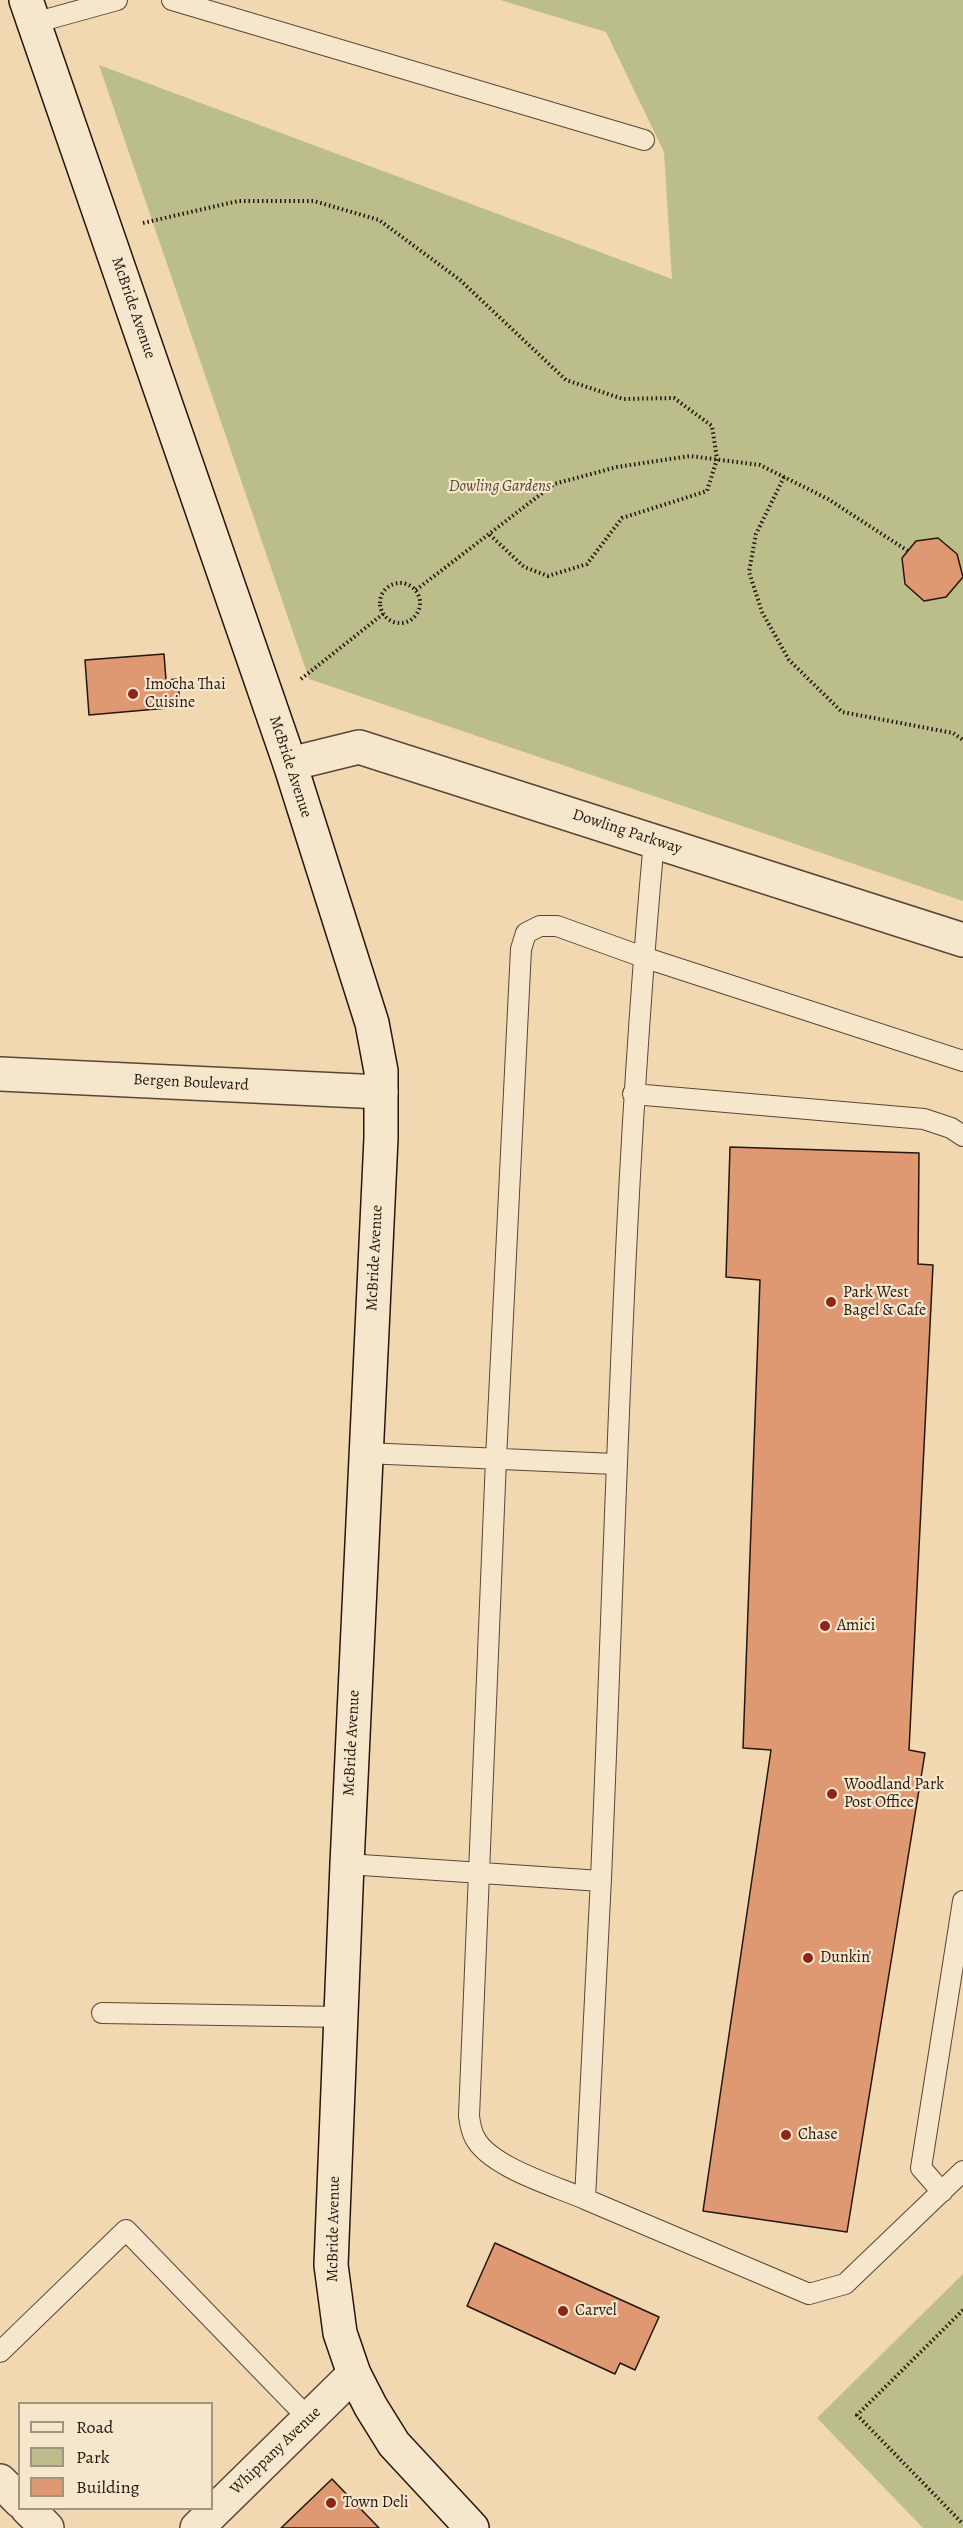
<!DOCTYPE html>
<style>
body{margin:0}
#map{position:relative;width:963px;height:2528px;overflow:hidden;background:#f1d8b0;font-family:Alegreya,serif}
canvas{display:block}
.legend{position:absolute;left:18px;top:2402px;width:195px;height:108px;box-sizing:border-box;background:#f6e6cc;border:2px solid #a39380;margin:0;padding:8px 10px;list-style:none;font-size:18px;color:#26160f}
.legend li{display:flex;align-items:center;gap:12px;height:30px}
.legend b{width:30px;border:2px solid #a39380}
</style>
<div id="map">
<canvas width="963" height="2528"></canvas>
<ul class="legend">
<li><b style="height:8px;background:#f6e6cc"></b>Road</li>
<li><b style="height:16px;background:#bbbe8a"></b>Park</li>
<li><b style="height:16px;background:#de9872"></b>Building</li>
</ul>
</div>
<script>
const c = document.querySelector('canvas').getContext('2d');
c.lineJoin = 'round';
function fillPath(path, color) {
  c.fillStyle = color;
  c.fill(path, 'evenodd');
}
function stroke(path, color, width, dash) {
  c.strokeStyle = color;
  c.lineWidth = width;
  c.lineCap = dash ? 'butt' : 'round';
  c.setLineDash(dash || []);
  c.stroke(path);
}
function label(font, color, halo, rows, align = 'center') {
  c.font = font + ' Alegreya,serif';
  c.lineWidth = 4.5;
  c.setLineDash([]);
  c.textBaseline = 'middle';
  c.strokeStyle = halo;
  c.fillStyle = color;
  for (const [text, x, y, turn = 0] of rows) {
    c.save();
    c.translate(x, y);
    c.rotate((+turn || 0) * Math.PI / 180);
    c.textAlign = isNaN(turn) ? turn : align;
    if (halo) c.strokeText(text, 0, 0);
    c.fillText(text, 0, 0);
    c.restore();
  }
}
const green = new Path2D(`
 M 500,0 L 963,0 L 963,901 L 309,679 L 99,65 L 672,279 L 664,152 L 606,32 Z
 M 963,2274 L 963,2528 L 923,2528 L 817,2418 Z`);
const building = new Path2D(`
 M 938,538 L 957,554 L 963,577 L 946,597 L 924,601 L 905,584 L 902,558 L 916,541 Z
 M 164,654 L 166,680 L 178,679 L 180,707 L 89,715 L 85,660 Z
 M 730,1147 L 919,1153 L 918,1264 L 933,1265 L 909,1750 L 925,1753 L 847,2232 L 703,2211 L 771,1750 L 743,1748 L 760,1280 L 726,1277 Z
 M 495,2243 L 659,2317 L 635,2370 L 620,2363 L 615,2374 L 467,2306 Z
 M 332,2479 L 379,2528 L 281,2528 Z`);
const path = new Path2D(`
 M 143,223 L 238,201 L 314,201 L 379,220 L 460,280 L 566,380 L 623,399 L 674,398 L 712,426 L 717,459 L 707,491 L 622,518 L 587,564 L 548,576 L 524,567 L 489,534
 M 784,477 L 756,534 L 749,572 L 762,612 L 789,660 L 842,712 L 953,733 L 963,740
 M380 603a20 20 0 1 1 40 0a20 20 0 1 1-40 0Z
 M 416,590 L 554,484 L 617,467 L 690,456 L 760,465 L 828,499 L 908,551
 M 301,679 L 383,614
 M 963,2310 L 857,2415 L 963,2524`);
const lane = new Path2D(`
 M 172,0 L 644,140
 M 34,23 L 117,0
 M 654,841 C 622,1186 616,1532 601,1878 C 596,1985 590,2092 585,2199 L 809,2294 L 845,2284 L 963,2171
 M 633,1094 L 924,1119 L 951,1128 L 963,1136
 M 365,1453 L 615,1464
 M 347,1864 L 601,1881
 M 102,2013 L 341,2017
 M 942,2192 L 921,2168 L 963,1901
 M 585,2199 C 555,2186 490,2167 475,2138 C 471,2131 470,2124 469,2116 L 496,1459 L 521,949 L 526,933 L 540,926 L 557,926 L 643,957 L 963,1061
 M 0,2352 L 126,2230 L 309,2419`);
const street = new Path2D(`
 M 290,764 L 359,747 L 963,940
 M 0,1074 L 381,1092
 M 0,2481 L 20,2501
 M 27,2508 L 47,2528
 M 197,2528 L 354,2374`);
const secondary = new Path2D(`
 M 26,0 L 290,764 L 372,1023 L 381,1071 L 381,1138 L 347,1864 L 331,2265 L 340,2333 L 354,2374 L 371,2407 L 394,2444 L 472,2528`);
const markers = [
 [133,694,6,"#8f2418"],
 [831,1302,6,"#8f2418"],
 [825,1626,6,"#8f2418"],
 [832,1794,6,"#8f2418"],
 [808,1958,6,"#8f2418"],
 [786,2135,6,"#8f2418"],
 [563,2311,6,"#8f2418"],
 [331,2503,6,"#8f2418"]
];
const streetNames = [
 ["McBride Avenue",133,308,71],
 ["McBride Avenue",290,767,72],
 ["Dowling Parkway",627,832,18],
 ["Bergen Boulevard",191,1083,3],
 ["McBride Avenue",375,1258,-87],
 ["McBride Avenue",352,1743,-87],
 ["McBride Avenue",334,2229,-89],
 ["Whippany Avenue",276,2451,-44]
];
const parkNames = [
 ["Dowling Gardens",500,487]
];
const poiNames = [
 ["Imocha Thai",145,685],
 ["Cuisine",145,703],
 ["Park West",843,1293],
 ["Bagel & Cafe",843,1311],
 ["Amici",837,1626],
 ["Woodland Park",844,1785],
 ["Post Office",844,1803],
 ["Dunkin'",820,1958],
 ["Chase",798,2135],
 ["Carvel",575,2311],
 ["Town Deli",343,2503]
];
fillPath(green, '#bbbe8a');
fillPath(building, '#de9872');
stroke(building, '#26160f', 1.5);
stroke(lane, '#594637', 22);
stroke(street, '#594637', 36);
stroke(secondary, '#26160f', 36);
stroke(path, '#26160f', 4, [1.5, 3]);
stroke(lane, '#f6e6cc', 20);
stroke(street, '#f6e6cc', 33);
stroke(secondary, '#f6e6cc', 33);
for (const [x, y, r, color] of markers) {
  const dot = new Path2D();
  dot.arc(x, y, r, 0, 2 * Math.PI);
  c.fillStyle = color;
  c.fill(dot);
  stroke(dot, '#f6e6cc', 2);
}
label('16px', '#26160f', '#f6e6cc', streetNames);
label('italic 16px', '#534834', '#f6e6cc', parkNames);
label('16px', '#26160f', '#f6e6cc', poiNames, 'left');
</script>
